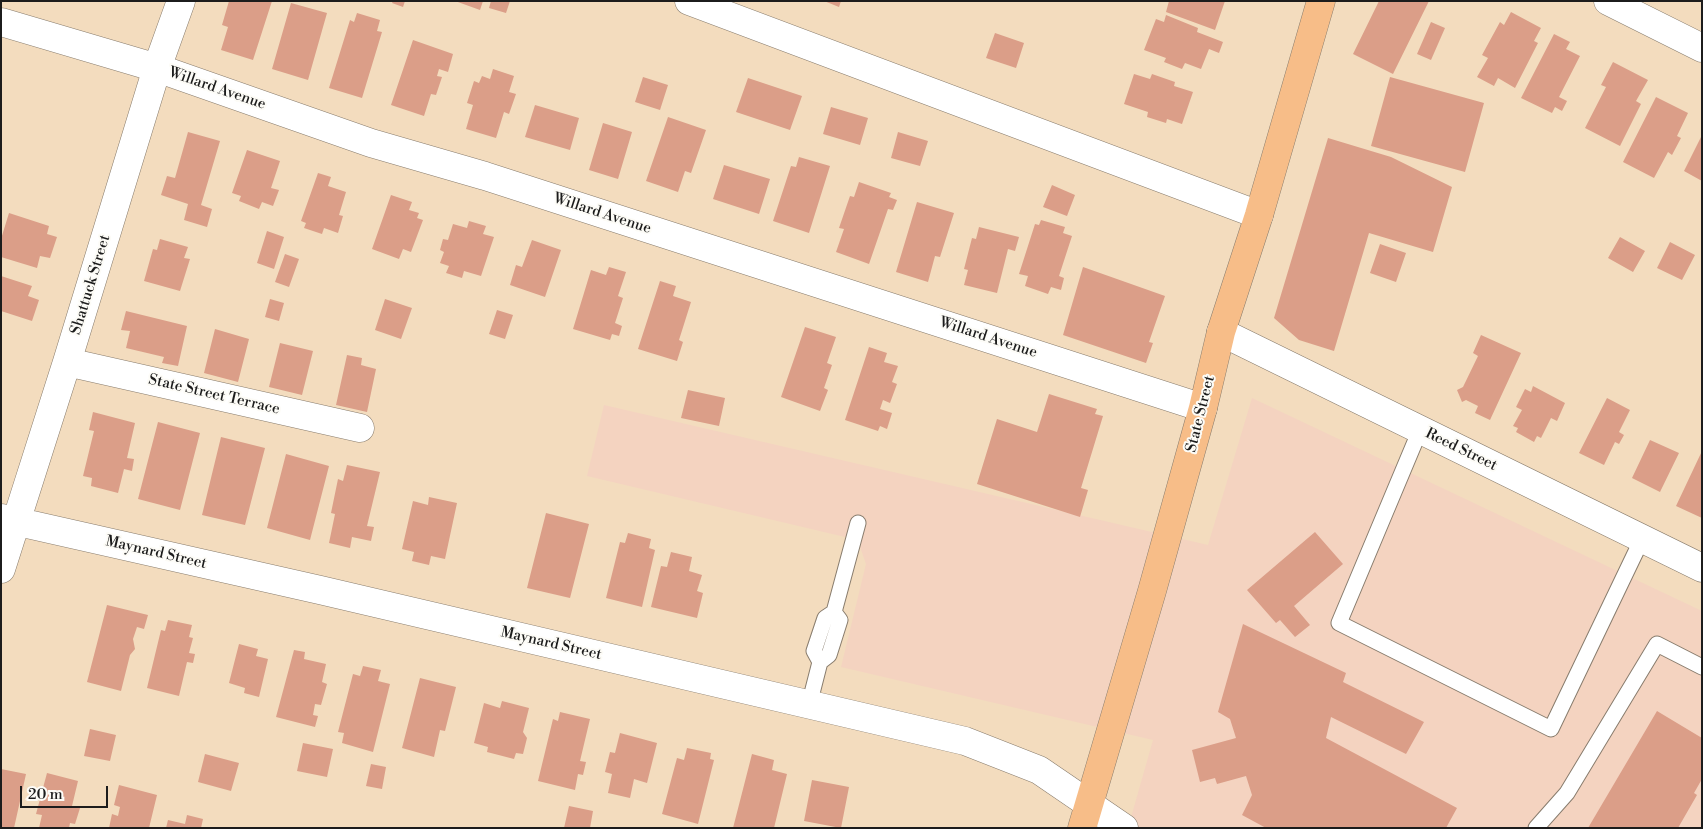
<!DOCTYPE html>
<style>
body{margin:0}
#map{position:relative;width:1703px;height:829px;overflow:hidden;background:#f3dcbe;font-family:"Libre Bodoni",serif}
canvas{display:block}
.frame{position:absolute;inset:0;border:2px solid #1c1c1c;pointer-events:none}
.scale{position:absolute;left:20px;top:786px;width:88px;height:22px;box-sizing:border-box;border:2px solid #1c1c1c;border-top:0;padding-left:6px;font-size:15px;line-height:18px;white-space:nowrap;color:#1c1c1c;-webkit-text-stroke:4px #fdfcf7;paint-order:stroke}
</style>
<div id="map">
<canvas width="1703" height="829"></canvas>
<div class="frame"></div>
<div class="scale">20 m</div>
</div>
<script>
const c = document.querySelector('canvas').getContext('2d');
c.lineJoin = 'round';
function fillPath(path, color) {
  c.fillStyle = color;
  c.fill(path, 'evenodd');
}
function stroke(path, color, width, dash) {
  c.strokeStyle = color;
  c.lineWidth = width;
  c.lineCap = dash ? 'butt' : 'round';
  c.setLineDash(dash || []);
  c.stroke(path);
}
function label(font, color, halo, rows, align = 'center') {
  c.font = font + ' "Libre Bodoni",serif';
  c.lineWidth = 4;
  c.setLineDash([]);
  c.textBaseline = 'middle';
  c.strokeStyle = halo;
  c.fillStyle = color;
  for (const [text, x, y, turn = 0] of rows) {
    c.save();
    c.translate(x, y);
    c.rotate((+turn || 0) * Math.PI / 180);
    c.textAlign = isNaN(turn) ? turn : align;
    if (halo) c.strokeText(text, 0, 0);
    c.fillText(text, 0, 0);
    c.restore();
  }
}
const built = new Path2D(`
 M 1252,398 L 1702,611 L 1702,828 L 1128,828 L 1153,740 L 841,667 L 866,564 L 860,547 L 845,537 L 587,476 L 604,405 L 1208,545 Z`);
const building = new Path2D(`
 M 229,1 L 272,1 L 253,60 L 221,50 L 228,27 L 222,25 Z
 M 393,1 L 405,1 L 403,7 L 392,3 Z
 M 455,1 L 483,1 L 480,10 Z
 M 491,1 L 510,1 L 506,13 L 489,8 Z
 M 824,1 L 841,1 L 839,7 Z
 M 1169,1 L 1225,1 L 1215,30 L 1166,12 Z
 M 1379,1 L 1429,1 L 1393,74 L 1353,54 Z
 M 291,3 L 327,13 L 308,80 L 272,69 Z
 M 1511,12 L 1541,28 L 1534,41 L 1538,43 L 1515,88 L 1498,78 L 1494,86 L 1477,77 L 1488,58 L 1482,55 L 1500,22 L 1504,25 Z
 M 357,13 L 380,20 L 377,31 L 382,32 L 362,98 L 329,88 L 350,20 L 354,22 Z
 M 1166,15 L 1198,28 L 1197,32 L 1223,42 L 1219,53 L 1209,49 L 1201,69 L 1185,63 L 1182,69 L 1164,62 L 1166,58 L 1144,50 L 1156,19 L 1164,22 Z
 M 1431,22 L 1445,28 L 1431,60 L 1417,54 Z
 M 995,33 L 1024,43 L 1016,68 L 986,58 Z
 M 1554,34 L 1570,42 L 1566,49 L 1580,56 L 1559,97 L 1567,101 L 1562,111 L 1555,107 L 1552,113 L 1521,98 Z
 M 413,40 L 453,54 L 448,72 L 439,69 L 437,76 L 442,77 L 436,95 L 431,94 L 424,116 L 391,105 Z
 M 1613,62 L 1648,80 L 1636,101 L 1641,104 L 1620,146 L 1585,128 L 1606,87 L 1601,85 Z
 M 493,69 L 514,76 L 509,92 L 516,94 L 509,114 L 504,112 L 496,138 L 466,129 L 473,105 L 467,103 L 474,81 L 479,83 L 482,76 L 490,79 Z
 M 1134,74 L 1150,79 L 1152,74 L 1175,82 L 1174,86 L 1193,92 L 1182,124 L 1167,119 L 1166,123 L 1147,117 L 1148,112 L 1124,104 Z
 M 643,77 L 668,85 L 660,110 L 635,102 Z
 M 1390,77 L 1484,103 L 1465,172 L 1371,146 Z
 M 748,78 L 802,96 L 790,130 L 736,112 Z
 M 1656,97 L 1688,113 L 1677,136 L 1681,138 L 1672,155 L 1668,152 L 1654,178 L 1623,162 Z
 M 535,105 L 579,118 L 570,150 L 525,137 Z
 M 831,107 L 868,118 L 860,145 L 823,134 Z
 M 668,117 L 706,130 L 691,173 L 685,171 L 678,192 L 646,181 Z
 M 603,123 L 632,132 L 618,179 L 589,170 Z
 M 188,132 L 220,141 L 201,205 L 212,209 L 207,227 L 184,220 L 188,204 L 161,195 L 167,176 L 175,178 Z
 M 898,132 L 928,141 L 920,166 L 891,158 Z
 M 1702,135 L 1702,181 L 1684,171 Z
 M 1328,138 L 1391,157 L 1452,187 L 1433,252 L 1369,233 L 1334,351 L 1299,340 L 1274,318 Z
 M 247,150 L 280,161 L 271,188 L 279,190 L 273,206 L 262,202 L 259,209 L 239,201 L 241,196 L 232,193 Z
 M 799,157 L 830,166 L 809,233 L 773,221 L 791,166 L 796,167 Z
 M 724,165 L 770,179 L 759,214 L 713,199 Z
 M 318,173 L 331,177 L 328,186 L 346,192 L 339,215 L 343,216 L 338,233 L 324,228 L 322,234 L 304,228 L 306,223 L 301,221 Z
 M 859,182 L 891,193 L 889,197 L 897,200 L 893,210 L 888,209 L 869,264 L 836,252 L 844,229 L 839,228 L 850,196 L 854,197 Z
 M 1052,185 L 1075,195 L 1067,216 L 1043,207 Z
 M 391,195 L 412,202 L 409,210 L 419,213 L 417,218 L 423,220 L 411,252 L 403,249 L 399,259 L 372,249 Z
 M 917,202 L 954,213 L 940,257 L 935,256 L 928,282 L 896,272 Z
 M 9,213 L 49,226 L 47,234 L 57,237 L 50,258 L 40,256 L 37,268 L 1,257 L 1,239 Z
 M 1041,220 L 1065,227 L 1063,233 L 1072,236 L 1059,276 L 1064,278 L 1061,290 L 1051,287 L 1048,294 L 1025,286 L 1028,276 L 1019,274 L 1035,224 L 1039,225 Z
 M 469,221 L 486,226 L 483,234 L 494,237 L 481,276 L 464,271 L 462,278 L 446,273 L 449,266 L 440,263 L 444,252 L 440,250 L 443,239 L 448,240 L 453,224 L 467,228 Z
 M 979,227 L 1019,237 L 1015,251 L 1008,249 L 997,293 L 964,285 L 968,270 L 964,269 L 972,238 L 976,239 Z
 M 267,231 L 284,237 L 274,269 L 257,263 Z
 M 1620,237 L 1645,251 L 1633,272 L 1608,258 Z
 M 160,239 L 188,247 L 184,258 L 190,259 L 180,291 L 144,281 L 153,249 L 157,250 Z
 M 532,240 L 561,250 L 545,297 L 510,285 L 516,265 L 522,267 Z
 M 1670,242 L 1695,255 L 1682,280 L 1657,268 Z
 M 1380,244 L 1406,253 L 1396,282 L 1370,273 Z
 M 285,254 L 299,259 L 289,287 L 275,282 Z
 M 609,267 L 626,272 L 618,296 L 623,298 L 615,323 L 622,326 L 619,336 L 612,334 L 610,340 L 573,329 L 591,270 L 606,275 Z
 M 1083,267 L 1165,296 L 1149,342 L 1153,343 L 1146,363 L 1063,335 Z
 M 1,276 L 32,286 L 28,296 L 39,300 L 32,321 L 1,311 Z
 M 660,281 L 676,286 L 673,296 L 691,302 L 679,340 L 683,342 L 677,361 L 638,349 Z
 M 270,299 L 284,303 L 279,321 L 265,317 Z
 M 385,299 L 412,308 L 401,339 L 375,330 Z
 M 497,310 L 513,315 L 505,339 L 489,334 Z
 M 126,311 L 187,326 L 178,366 L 162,363 L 164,357 L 126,348 L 130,331 L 121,330 Z
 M 805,327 L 836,337 L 827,363 L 832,365 L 824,388 L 828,390 L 820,411 L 781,397 Z
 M 215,329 L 249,339 L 238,382 L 204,373 Z
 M 1481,335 L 1521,353 L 1490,420 L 1475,413 L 1478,406 L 1466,400 L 1462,402 L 1457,390 L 1463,387 L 1478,356 L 1473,353 Z
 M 280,343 L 313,351 L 302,395 L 269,387 Z
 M 869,347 L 887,353 L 884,362 L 898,366 L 892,382 L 897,384 L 890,403 L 883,400 L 880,409 L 892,413 L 887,429 L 880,426 L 878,431 L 845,420 Z
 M 347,355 L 362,358 L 361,365 L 376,369 L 367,412 L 336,405 Z
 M 1533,386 L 1565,403 L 1557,421 L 1551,418 L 1541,438 L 1537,436 L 1534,442 L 1516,432 L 1518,428 L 1513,426 L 1522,410 L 1516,407 L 1525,389 L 1531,392 Z
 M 688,390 L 725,398 L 719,426 L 681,418 Z
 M 1049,394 L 1097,409 L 1095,414 L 1103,416 L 1081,488 L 1088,490 L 1080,517 L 977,484 L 997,419 L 1037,432 Z
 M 1607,398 L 1630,410 L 1619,432 L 1624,435 L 1619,444 L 1615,442 L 1604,465 L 1579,453 Z
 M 93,412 L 135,423 L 127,458 L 134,459 L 132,471 L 124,469 L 118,493 L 91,486 L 92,478 L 83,476 L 94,431 L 89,430 Z
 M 158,422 L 200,433 L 180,510 L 138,499 Z
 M 221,437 L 265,448 L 245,525 L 202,515 Z
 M 1650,440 L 1679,453 L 1660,492 L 1632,478 Z
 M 1702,451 L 1702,518 L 1676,506 Z
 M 286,454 L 329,466 L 310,540 L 267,528 Z
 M 347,465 L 380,472 L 367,526 L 374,527 L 371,541 L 352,537 L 350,548 L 329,543 L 335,514 L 331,513 L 338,479 L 343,481 Z
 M 429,497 L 457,503 L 445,559 L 431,556 L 429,565 L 412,561 L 414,552 L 402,549 L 413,501 L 428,505 Z
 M 546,513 L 589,524 L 570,598 L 527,588 Z
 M 1315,532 L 1343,564 L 1294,606 L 1310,625 L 1295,637 L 1280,620 L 1276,623 L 1247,590 Z
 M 628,533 L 651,539 L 649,548 L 655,550 L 642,607 L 606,598 L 620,542 L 625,543 Z
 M 671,552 L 692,557 L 689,571 L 702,575 L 697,591 L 703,593 L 697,618 L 651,607 L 661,566 L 667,567 Z
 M 107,605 L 148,615 L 144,629 L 137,627 L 133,639 L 135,649 L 130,655 L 121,691 L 87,682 Z
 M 168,620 L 192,625 L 189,637 L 193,638 L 189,653 L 195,654 L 193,663 L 187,662 L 179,696 L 147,688 L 161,630 L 165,631 Z
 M 1243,624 L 1346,673 L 1343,682 L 1424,722 L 1406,754 L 1331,717 L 1326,738 L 1457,808 L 1446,828 L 1266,828 L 1242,815 L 1252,795 L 1246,776 L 1217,784 L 1215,778 L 1200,782 L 1192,750 L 1236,738 L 1230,719 L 1218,712 Z
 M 239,644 L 258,649 L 256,656 L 268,659 L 259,697 L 244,693 L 245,688 L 229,683 Z
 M 294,650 L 305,652 L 304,659 L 326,664 L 322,682 L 327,684 L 321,705 L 315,704 L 313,715 L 318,716 L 315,727 L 276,717 Z
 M 363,666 L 381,670 L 378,681 L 390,684 L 373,752 L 342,743 L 344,733 L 338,732 L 353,674 L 360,676 Z
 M 420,678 L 456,687 L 445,731 L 440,730 L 434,757 L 402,748 Z
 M 502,701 L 529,708 L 523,732 L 527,738 L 523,754 L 516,753 L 514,759 L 487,752 L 488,747 L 474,743 L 484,703 L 500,708 Z
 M 1657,711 L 1702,738 L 1702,779 L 1694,793 L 1697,795 L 1678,828 L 1588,828 Z
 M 560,712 L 590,719 L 580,761 L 586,762 L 583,775 L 578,774 L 575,790 L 538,781 L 553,719 L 558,721 Z
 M 90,729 L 116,735 L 110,761 L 84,756 Z
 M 620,733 L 657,743 L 647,783 L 634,779 L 630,798 L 608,793 L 612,774 L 605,772 L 610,752 L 615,753 Z
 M 303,743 L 333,749 L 327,777 L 297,771 Z
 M 687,748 L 711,753 L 710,759 L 714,760 L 698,824 L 662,814 L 677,758 L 684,760 Z
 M 205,754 L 239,763 L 231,791 L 198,782 Z
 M 752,754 L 774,760 L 772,770 L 787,774 L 774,828 L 733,828 Z
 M 371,764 L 386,767 L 382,789 L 366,786 Z
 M 1,769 L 26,774 L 14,828 L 1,827 Z
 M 47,773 L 78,781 L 72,806 L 80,808 L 75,824 L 70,823 L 69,828 L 39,828 L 42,815 L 36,814 Z
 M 812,780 L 849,787 L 841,828 L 804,821 Z
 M 119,785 L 157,795 L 149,828 L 109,828 L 112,814 L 118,816 L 120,807 L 114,805 Z
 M 569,806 L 593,811 L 590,828 L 564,828 Z
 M 187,815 L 203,819 L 201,828 L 166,828 L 168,820 L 185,824 Z`);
const service = new Path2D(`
 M 1420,430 L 1339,623 L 1551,729 L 1642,539
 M 834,612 L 858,523
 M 809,705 L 820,662 L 829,655 L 840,620 L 834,612 L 825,618 L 814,651 L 820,662
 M 1536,828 L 1567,793 L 1657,644 L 1702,667`);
const minor = new Path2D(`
 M 689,1 L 1259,215
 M 1608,1 L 1702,48
 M 1,22 L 157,68 L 371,143 L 485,176 L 1203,408
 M 1221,332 L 1702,568
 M 67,362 L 360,428
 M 1,518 L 320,590 L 965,741 L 1039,770 L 1124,828
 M 1,569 L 67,362 L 157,68 L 181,1`);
const primary = new Path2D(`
 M 1082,828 L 1152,591 L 1203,408 L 1221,332 L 1259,215 L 1321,1`);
const streetNames = [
 ["Willard Avenue",217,89,19],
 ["Willard Avenue",602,214,18],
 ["Shattuck Street",91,285,-73],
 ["Willard Avenue",988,338,18],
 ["State Street Terrace",214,395,13],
 ["State Street",1201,414,-76],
 ["Reed Street",1461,450,26],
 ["Maynard Street",156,553,13],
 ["Maynard Street",551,644,13]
];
fillPath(built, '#f4d3c0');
fillPath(building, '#db9e88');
stroke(service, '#887c6d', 17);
stroke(minor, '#887c6d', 29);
stroke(primary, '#887c6d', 29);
stroke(service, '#fff', 15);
stroke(minor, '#fff', 28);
stroke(primary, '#f7bd88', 28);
label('15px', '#1c1c1c', '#fdfcf7', streetNames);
</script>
